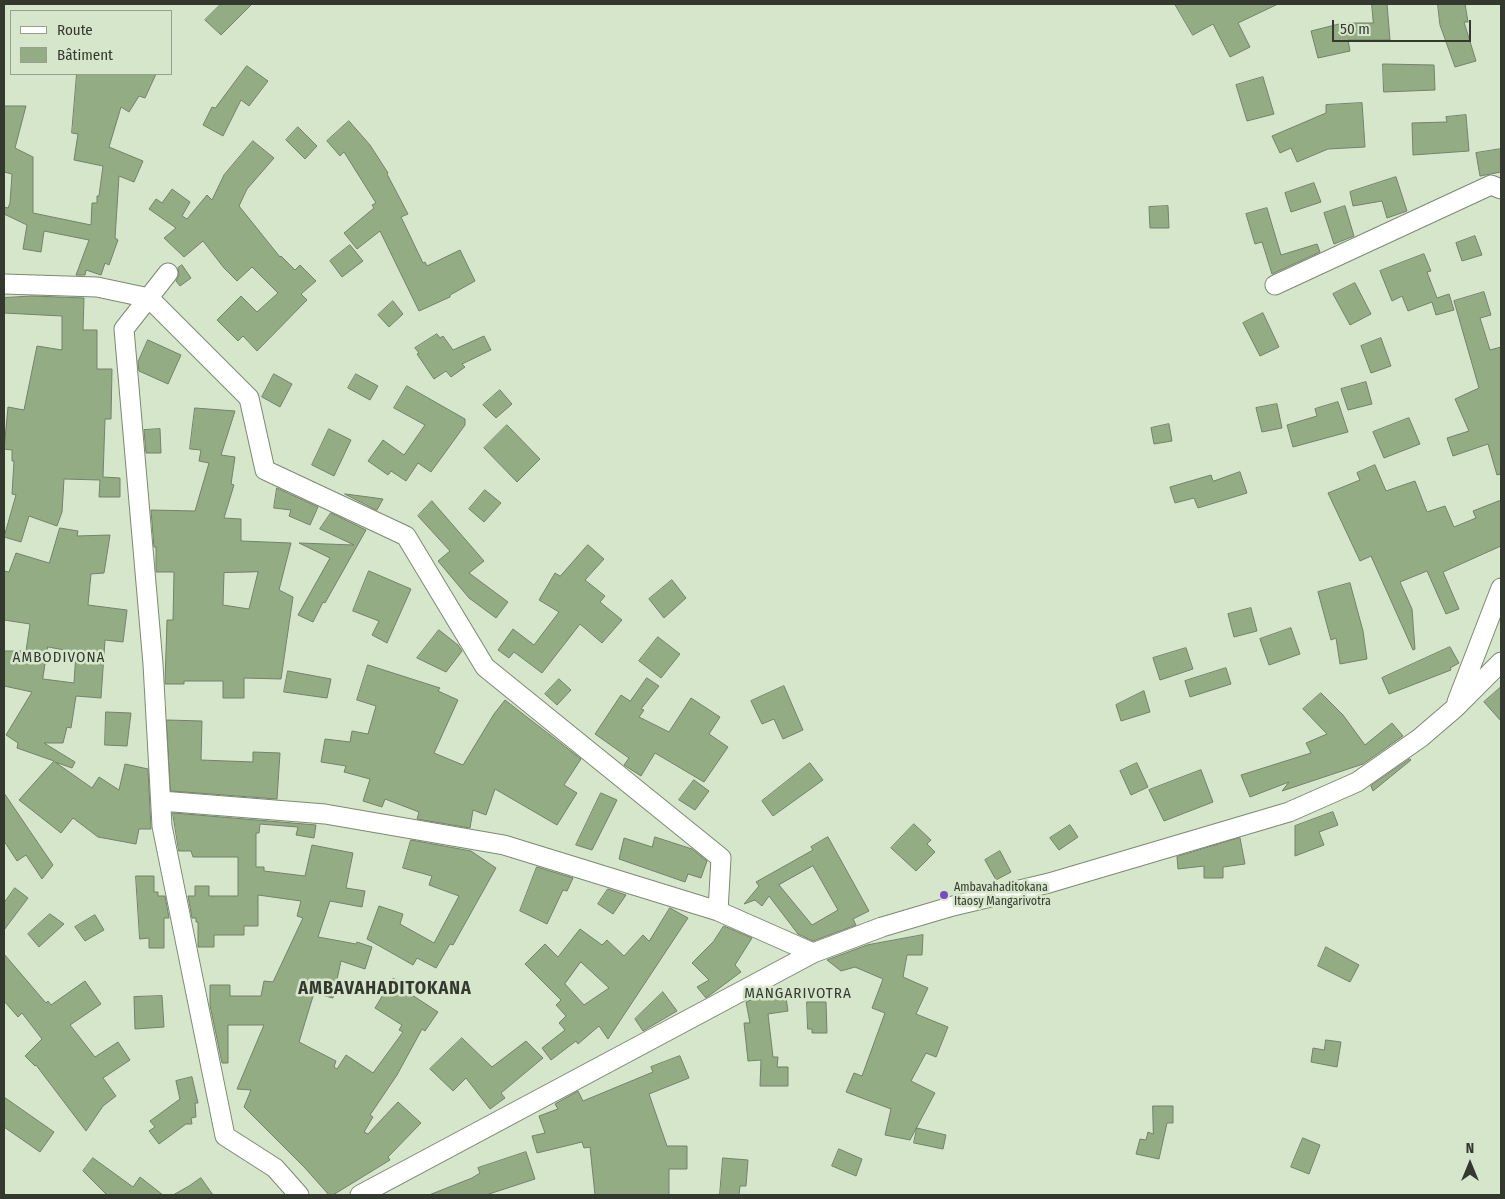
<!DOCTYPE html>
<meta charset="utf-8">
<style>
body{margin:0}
#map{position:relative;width:1505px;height:1199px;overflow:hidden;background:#d6e6cb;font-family:"Fira Sans Condensed",sans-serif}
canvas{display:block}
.frame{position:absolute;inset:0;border:5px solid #33392f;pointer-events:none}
.legend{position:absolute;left:10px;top:10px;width:162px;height:65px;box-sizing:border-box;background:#d6e6cb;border:1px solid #95a18d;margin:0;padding:6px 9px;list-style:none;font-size:15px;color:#33392f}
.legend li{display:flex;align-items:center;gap:10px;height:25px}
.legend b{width:25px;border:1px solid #95a18d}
.north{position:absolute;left:1445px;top:1139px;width:50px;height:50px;-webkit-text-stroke:4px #d6e6cb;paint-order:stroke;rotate:0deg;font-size:14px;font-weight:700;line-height:20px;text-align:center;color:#33392f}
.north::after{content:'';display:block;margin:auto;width:18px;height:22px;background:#33392f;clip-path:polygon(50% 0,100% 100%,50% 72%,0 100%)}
.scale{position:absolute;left:1332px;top:20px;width:139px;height:22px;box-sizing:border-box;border:2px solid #33392f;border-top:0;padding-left:6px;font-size:15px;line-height:18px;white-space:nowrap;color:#33392f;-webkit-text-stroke:4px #d6e6cb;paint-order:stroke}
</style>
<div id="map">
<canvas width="1505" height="1199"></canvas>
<div class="frame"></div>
<ul class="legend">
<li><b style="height:6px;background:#fff"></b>Route</li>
<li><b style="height:14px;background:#94ac84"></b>Bâtiment</li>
</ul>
<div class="north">N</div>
<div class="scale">50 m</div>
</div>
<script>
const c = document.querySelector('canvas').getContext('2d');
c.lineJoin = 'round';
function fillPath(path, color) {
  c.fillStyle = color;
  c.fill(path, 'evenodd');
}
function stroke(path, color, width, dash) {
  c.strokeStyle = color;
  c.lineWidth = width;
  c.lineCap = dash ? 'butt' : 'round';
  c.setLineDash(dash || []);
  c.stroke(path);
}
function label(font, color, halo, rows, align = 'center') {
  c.font = font + ' "Fira Sans Condensed",sans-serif';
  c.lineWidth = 5;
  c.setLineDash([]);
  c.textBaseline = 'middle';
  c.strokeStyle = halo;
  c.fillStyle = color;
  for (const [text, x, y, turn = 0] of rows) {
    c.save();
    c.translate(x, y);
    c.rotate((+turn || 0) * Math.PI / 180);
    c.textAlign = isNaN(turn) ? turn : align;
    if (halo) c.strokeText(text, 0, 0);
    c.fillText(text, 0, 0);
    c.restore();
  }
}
const building = new Path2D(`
 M 221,4 L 252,4 L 221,35 L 205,20 Z
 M 1175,4 L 1278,4 L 1238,23 L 1250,47 L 1230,57 L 1213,24 L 1193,35 Z
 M 1372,4 L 1387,4 L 1390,40 L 1348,40 L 1350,51 L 1318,58 L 1311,31 L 1343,23 L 1373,23 Z
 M 1438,4 L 1465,4 L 1468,22 L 1464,22 L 1476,61 L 1455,67 L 1440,25 Z
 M 1383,64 L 1434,65 L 1435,90 L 1384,92 Z
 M 247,66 L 268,81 L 249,106 L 241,100 L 223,136 L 203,125 L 212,107 L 215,108 Z
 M 77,74 L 156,74 L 145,98 L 139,96 L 129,112 L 121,107 L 109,147 L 143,161 L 134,182 L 119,176 L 115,238 L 118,240 L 109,265 L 105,263 L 101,275 L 86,270 L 85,275 L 76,275 L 89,240 L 44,231 L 41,252 L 23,249 L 27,225 L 4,214 L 4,207 L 8,208 L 10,203 L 12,174 L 4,172 L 4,106 L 26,106 L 15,148 L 33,157 L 33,213 L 91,225 L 92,203 L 97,203 L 97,196 L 99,196 L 103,166 L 74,160 L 78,134 L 72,133 Z
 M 1263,77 L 1274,114 L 1247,121 L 1236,85 Z
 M 1362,103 L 1365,147 L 1328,149 L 1297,162 L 1291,148 L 1280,153 L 1272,136 L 1326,113 L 1326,105 Z
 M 1466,115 L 1469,151 L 1413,155 L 1412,123 L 1447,122 L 1446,117 Z
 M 349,121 L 370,145 L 388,173 L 387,174 L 408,214 L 401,217 L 423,263 L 425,262 L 427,266 L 460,250 L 475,281 L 450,295 L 450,297 L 419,311 L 380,231 L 357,249 L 344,233 L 374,208 L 372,205 L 376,203 L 344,152 L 340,156 L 327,141 Z
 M 298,127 L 317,146 L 305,159 L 286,140 Z
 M 253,141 L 274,158 L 247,189 L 239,206 L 280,257 L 281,256 L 295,270 L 300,265 L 316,281 L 301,294 L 307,300 L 257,351 L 243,336 L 238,341 L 217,320 L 241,296 L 257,312 L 278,293 L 252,267 L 237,281 L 224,268 L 203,241 L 184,257 L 164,238 L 176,228 L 149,209 L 156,199 L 162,203 L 172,189 L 190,202 L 182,216 L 187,219 L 207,195 L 212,200 L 224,175 Z
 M 1501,149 L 1501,172 L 1480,176 L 1476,153 Z
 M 1396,177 L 1407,211 L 1387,218 L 1382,201 L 1353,206 L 1350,192 Z
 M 1314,183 L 1321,202 L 1291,212 L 1285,193 Z
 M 1168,206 L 1169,228 L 1150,228 L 1149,207 Z
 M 1345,206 L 1354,236 L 1334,244 L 1324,213 Z
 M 1267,208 L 1281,255 L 1317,244 L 1320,252 L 1272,274 L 1262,242 L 1255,244 L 1246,214 Z
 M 1475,236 L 1482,255 L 1462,261 L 1456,243 Z
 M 350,245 L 363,261 L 342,277 L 330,261 Z
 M 1424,254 L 1431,271 L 1427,272 L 1437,298 L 1449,294 L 1454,310 L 1436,315 L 1432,302 L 1408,311 L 1402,296 L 1392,301 L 1380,271 Z
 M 182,265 L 191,278 L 180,286 L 176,281 L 179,275 L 178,268 Z
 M 1355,283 L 1371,314 L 1350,325 L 1333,294 Z
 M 1484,292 L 1491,315 L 1480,318 L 1490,350 L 1501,347 L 1501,474 L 1497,475 L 1488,444 L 1453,456 L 1447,438 L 1469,431 L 1455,399 L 1479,388 L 1454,301 Z
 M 32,296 L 84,298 L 83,330 L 97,330 L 97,369 L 112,369 L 111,419 L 105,419 L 103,477 L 120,478 L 120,497 L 99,497 L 100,480 L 64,479 L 62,512 L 57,526 L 29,516 L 21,542 L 4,537 L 16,495 L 12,494 L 14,461 L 12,461 L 12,450 L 4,449 L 8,407 L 24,410 L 37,346 L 62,350 L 62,316 L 4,313 L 4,298 Z
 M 393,301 L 403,314 L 389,327 L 378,315 Z
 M 1263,313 L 1279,347 L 1260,356 L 1243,323 Z
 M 437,334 L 440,338 L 443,336 L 453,350 L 484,336 L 491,350 L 462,364 L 465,367 L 451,377 L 446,371 L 434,379 L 417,354 L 419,353 L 415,348 Z
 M 1381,338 L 1391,366 L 1371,373 L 1361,346 Z
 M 148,340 L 181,355 L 168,384 L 139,371 L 138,362 Z
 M 274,374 L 292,384 L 280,407 L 262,397 Z
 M 356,374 L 378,386 L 370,400 L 348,388 Z
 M 1366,382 L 1372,404 L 1348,410 L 1341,389 Z
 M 407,386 L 465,419 L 465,425 L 431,472 L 418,463 L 406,481 L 391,471 L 388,475 L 368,461 L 383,440 L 404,455 L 425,425 L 394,408 Z
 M 500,390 L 512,404 L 496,418 L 483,405 Z
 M 1338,402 L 1348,432 L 1293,447 L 1287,425 L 1317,416 L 1315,409 Z
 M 1277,404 L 1282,428 L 1262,432 L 1256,408 Z
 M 195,408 L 235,411 L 221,455 L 235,457 L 231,484 L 234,485 L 224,518 L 241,519 L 241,541 L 291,543 L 279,590 L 293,597 L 281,679 L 244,678 L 244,698 L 223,698 L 223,681 L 184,681 L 184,684 L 165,684 L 167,620 L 173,620 L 174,572 L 156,572 L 156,547 L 154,547 L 151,510 L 195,511 L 209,463 L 199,461 L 201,450 L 190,449 ZM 258,572 L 249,609 L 223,605 L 224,573 Z
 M 1409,418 L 1420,444 L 1384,458 L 1373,432 Z
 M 1169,424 L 1172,441 L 1154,444 L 1151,428 Z
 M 507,425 L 540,459 L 517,482 L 484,448 Z
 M 160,429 L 161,453 L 146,453 L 144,430 Z
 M 329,429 L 351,440 L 334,476 L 312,465 Z
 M 1375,465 L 1386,491 L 1415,481 L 1427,512 L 1445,506 L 1454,527 L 1476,518 L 1473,511 L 1501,500 L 1501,546 L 1443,572 L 1459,609 L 1446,614 L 1427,571 L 1400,582 L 1412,609 L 1415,649 L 1413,650 L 1371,556 L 1360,561 L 1328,493 L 1360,480 L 1357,473 Z
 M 1240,472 L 1247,493 L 1198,508 L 1194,498 L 1175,503 L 1170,487 L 1211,475 L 1213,481 Z
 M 277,488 L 318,507 L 310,525 L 289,516 L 291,510 L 274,508 Z
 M 485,490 L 501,503 L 484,522 L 469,509 Z
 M 345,494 L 361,496 L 383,499 L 377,510 Z
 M 432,501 L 484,561 L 469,573 L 508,602 L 496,618 L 469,598 L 438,561 L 450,551 L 418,516 Z
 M 331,513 L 366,530 L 325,603 L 323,602 L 313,622 L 298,615 L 330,558 L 299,543 L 354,545 L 320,529 Z
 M 60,528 L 78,531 L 77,536 L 110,535 L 104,573 L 91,574 L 88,605 L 127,610 L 123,642 L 105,640 L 101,698 L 76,696 L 71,728 L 67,727 L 63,743 L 44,743 L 75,762 L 72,768 L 55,762 L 92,788 L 99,777 L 119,790 L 125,764 L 148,769 L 151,829 L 139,829 L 136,844 L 98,837 L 73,818 L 61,833 L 19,800 L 54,761 L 17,748 L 18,743 L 6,735 L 32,692 L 4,686 L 4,651 L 26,651 L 30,624 L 4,620 L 4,571 L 9,572 L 16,553 L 49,563 ZM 48,647 L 76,652 L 74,683 L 43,679 Z
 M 588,545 L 604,559 L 585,580 L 605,596 L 600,602 L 622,620 L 602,643 L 580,624 L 542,673 L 514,652 L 509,658 L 498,650 L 513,629 L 534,645 L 559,612 L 539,600 L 555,573 L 560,576 Z
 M 369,571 L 411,589 L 387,643 L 372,635 L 379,621 L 353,611 Z
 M 672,580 L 686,598 L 664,618 L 649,599 Z
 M 1350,583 L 1363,631 L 1367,659 L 1340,664 L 1336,638 L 1331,640 L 1318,592 Z
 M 1251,608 L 1257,631 L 1234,637 L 1228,614 Z
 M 1291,628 L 1300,654 L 1269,665 L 1260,639 Z
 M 439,630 L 458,645 L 462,651 L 446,672 L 417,658 Z
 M 658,637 L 680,654 L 661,678 L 639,661 Z
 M 1450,647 L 1459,663 L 1450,668 L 1451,670 L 1389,694 L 1382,678 Z
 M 1186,648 L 1193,669 L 1160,680 L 1153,658 Z
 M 368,665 L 440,688 L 438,691 L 458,700 L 434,753 L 463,765 L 494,714 L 505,700 L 581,759 L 564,785 L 577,793 L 557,825 L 495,789 L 486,815 L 473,810 L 470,828 L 417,819 L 419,812 L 385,799 L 382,807 L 363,801 L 370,779 L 344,772 L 346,766 L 321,762 L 325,739 L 350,742 L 352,731 L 368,734 L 376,706 L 357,700 Z
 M 1226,668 L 1231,684 L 1190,697 L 1185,681 Z
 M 288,671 L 331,679 L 327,698 L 284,692 Z
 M 647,678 L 659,686 L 641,709 L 644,710 L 639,717 L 669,732 L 691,698 L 720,717 L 709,734 L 728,747 L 704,782 L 655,753 L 641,776 L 624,765 L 629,758 L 595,734 L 621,695 L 630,701 Z
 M 559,679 L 571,690 L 557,705 L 545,694 Z
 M 784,686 L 803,730 L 783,739 L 774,719 L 762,724 L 751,701 Z
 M 1501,687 L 1501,721 L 1484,702 Z
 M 1144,691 L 1150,712 L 1121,721 L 1116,705 Z
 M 1321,693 L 1343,715 L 1365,745 L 1392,723 L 1403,736 L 1363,764 L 1282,791 L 1289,782 L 1250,797 L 1241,775 L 1311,753 L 1306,743 L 1327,734 L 1303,709 Z
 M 106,712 L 131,713 L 127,746 L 105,745 Z
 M 167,720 L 202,721 L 201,760 L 253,762 L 253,752 L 280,753 L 277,799 L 171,791 Z
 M 1410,759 L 1411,760 L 1373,791 L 1371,786 Z
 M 810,763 L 823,780 L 773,816 L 762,801 Z
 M 1137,763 L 1148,787 L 1131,795 L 1120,771 Z
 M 1201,770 L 1213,802 L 1164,821 L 1149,790 Z
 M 694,780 L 709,791 L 695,810 L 679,800 Z
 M 4,793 L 53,865 L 42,879 L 26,855 L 17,861 L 4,841 Z
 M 601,793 L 617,800 L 592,850 L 576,845 Z
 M 1333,812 L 1338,825 L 1319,832 L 1324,845 L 1295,856 L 1295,826 Z
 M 173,813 L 316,825 L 314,838 L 296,835 L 298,827 L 260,824 L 259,833 L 256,833 L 256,867 L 264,867 L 264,871 L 305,876 L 312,845 L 353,853 L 346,888 L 365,891 L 362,907 L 330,901 L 318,937 L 356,944 L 357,942 L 372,947 L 365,969 L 341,961 L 333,998 L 314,993 L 299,1042 L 336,1061 L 334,1067 L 337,1069 L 346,1055 L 373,1073 L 403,1032 L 399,1030 L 402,1025 L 375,1008 L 393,978 L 408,987 L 406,991 L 438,1012 L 425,1031 L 422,1029 L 397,1075 L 370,1115 L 373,1117 L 364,1132 L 368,1134 L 398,1102 L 421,1123 L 388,1157 L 390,1160 L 333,1195 L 329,1195 L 305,1168 L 244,1107 L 251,1090 L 237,1089 L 264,1025 L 228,1025 L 228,1063 L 222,1063 L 210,1005 L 210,985 L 230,985 L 230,996 L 261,996 L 264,981 L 273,982 L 303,918 L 297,916 L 301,901 L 258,895 L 258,926 L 244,926 L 244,935 L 214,935 L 214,947 L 198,947 L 198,922 L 196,922 L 196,918 L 192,918 L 188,896 L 195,896 L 195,886 L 209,886 L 209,896 L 238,896 L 238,857 L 193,857 L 191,851 L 179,851 Z
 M 914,824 L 931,840 L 927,844 L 935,852 L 916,871 L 891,848 Z
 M 1070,825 L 1078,837 L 1059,850 L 1050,838 Z
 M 655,837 L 692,849 L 707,861 L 701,878 L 688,874 L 685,882 L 619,859 L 624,838 L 652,847 Z
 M 828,837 L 869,911 L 853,919 L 856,925 L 813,941 L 798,934 L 769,896 L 762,906 L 755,900 L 744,904 L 759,886 L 756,882 L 813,850 L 811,847 ZM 813,866 L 838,910 L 812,925 L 779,885 Z
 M 1240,838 L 1245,864 L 1223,867 L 1223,878 L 1204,878 L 1204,866 L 1178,869 L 1177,857 Z
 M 411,840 L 471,851 L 496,868 L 453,945 L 450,944 L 436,968 L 417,958 L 413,965 L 367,939 L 379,906 L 403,914 L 400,924 L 434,943 L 459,896 L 429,885 L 432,876 L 403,868 Z
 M 1000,851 L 1011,872 L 996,880 L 985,860 Z
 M 537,867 L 573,878 L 567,891 L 563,890 L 547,924 L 520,911 Z
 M 136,876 L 154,876 L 154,892 L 158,892 L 158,896 L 165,896 L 169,918 L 164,918 L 164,948 L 149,948 L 149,938 L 140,939 Z
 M 15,888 L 28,898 L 4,930 L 4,903 Z
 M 608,889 L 626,895 L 613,914 L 598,904 Z
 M 670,908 L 688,918 L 608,1039 L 599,1026 L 578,1044 L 576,1041 L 551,1060 L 542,1048 L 565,1030 L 559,1023 L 566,1016 L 556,1005 L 561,1000 L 525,964 L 545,944 L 558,957 L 580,929 L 602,945 L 607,940 L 624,956 L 643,935 L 649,941 ZM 581,962 L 609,988 L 584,1005 L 565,984 Z
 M 50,914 L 64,924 L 39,947 L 28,934 Z
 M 95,915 L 104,930 L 85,941 L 75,927 Z
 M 724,926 L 752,938 L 735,965 L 741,972 L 706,998 L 697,987 L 709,980 L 692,963 L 713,942 Z
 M 923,935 L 922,955 L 907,955 L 903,977 L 928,988 L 916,1014 L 948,1027 L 936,1057 L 926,1053 L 911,1081 L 935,1093 L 910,1140 L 885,1135 L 891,1109 L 846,1092 L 854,1073 L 862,1076 L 885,1013 L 872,1008 L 883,979 L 855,967 L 841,971 L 827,960 L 867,945 Z
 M 1326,947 L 1359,965 L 1350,982 L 1318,966 Z
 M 4,954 L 46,1003 L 48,1001 L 51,1005 L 85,981 L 101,1004 L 70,1025 L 95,1057 L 118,1042 L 130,1060 L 103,1078 L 116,1096 L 103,1106 L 86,1131 L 36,1065 L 35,1066 L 25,1056 L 42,1039 L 22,1013 L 18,1017 L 4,1001 Z
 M 785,991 L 788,1011 L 768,1014 L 773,1057 L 778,1057 L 777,1067 L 788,1067 L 788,1086 L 760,1086 L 761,1060 L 748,1061 L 744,1023 L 750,1023 L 746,1002 L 765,994 Z
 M 663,992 L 677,1011 L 643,1031 L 635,1019 Z
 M 162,996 L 164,1027 L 135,1029 L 134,997 Z
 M 807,1002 L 826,1002 L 827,1033 L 812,1033 L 812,1029 L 808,1029 Z
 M 462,1038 L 492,1067 L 526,1041 L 543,1058 L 501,1093 L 505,1098 L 490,1109 L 466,1078 L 453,1091 L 430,1069 Z
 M 1326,1040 L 1341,1042 L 1337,1067 L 1311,1062 L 1313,1048 L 1324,1050 Z
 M 680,1056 L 689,1078 L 649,1094 L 667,1146 L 687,1146 L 687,1169 L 669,1169 L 669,1195 L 595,1195 L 590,1147 L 584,1148 L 582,1142 L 537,1153 L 532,1136 L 545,1133 L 539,1116 L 558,1109 L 555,1104 L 578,1091 L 583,1101 L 653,1072 L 651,1067 Z
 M 192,1077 L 198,1103 L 195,1103 L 196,1117 L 191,1118 L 192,1124 L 186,1124 L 159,1144 L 149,1131 L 155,1127 L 150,1121 L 180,1099 L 176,1081 Z
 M 4,1097 L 54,1132 L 40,1152 L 4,1127 Z
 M 1153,1106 L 1173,1106 L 1173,1123 L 1167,1123 L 1159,1159 L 1136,1154 L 1140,1139 L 1146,1140 L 1148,1132 L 1153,1134 Z
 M 917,1128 L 946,1135 L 943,1149 L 914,1143 Z
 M 1303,1138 L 1320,1145 L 1309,1174 L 1291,1167 Z
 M 839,1149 L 862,1159 L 856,1176 L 832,1166 Z
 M 526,1152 L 535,1179 L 486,1195 L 429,1195 L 472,1178 L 480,1173 L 478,1168 Z
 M 93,1158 L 133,1187 L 140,1177 L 163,1195 L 107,1195 L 83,1171 Z
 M 723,1158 L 748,1160 L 746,1186 L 740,1186 L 739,1195 L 720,1195 Z
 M 201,1178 L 213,1195 L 173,1195 L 189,1186 Z`);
const minor = new Path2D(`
 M 168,273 L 124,329 L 153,664 L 162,826 L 225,1136 L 275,1168 L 299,1195
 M 4,284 L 97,287 L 149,298 L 249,398 L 265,470 L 406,536 L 485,667 L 721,858 L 718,911
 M 1275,285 L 1491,185 L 1501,189
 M 1457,702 L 1501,588
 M 161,801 L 325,814 L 504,845 L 718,911 L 813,953
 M 360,1195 L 813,953 L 882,927 L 953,906 L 1049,883 L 1289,812 L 1357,782 L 1420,738 L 1455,708 L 1501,662`);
const markers = [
 [944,895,5,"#7a4bc3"]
];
const poiNames = [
 ["Ambavahaditokana",954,888],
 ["Itaosy Mangarivotra",954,902]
];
const quarterNames = [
 ["AMBODIVONA",59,658],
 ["MANGARIVOTRA",798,994]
];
const districtNames = [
 ["AMBAVAHADITOKANA",385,989]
];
fillPath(building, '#94ac84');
stroke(building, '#73826a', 1);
stroke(minor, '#7b8a71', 21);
stroke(minor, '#fff', 19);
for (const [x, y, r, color] of markers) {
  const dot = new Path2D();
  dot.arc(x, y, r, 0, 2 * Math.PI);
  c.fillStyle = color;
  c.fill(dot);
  stroke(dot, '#d6e6cb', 2);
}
label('12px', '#33392f', '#d6e6cb', poiNames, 'left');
c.letterSpacing = '1px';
label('15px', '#33392f', '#d6e6cb', quarterNames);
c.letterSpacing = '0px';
c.letterSpacing = '1px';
label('bold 18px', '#33392f', '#d6e6cb', districtNames);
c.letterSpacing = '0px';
</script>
